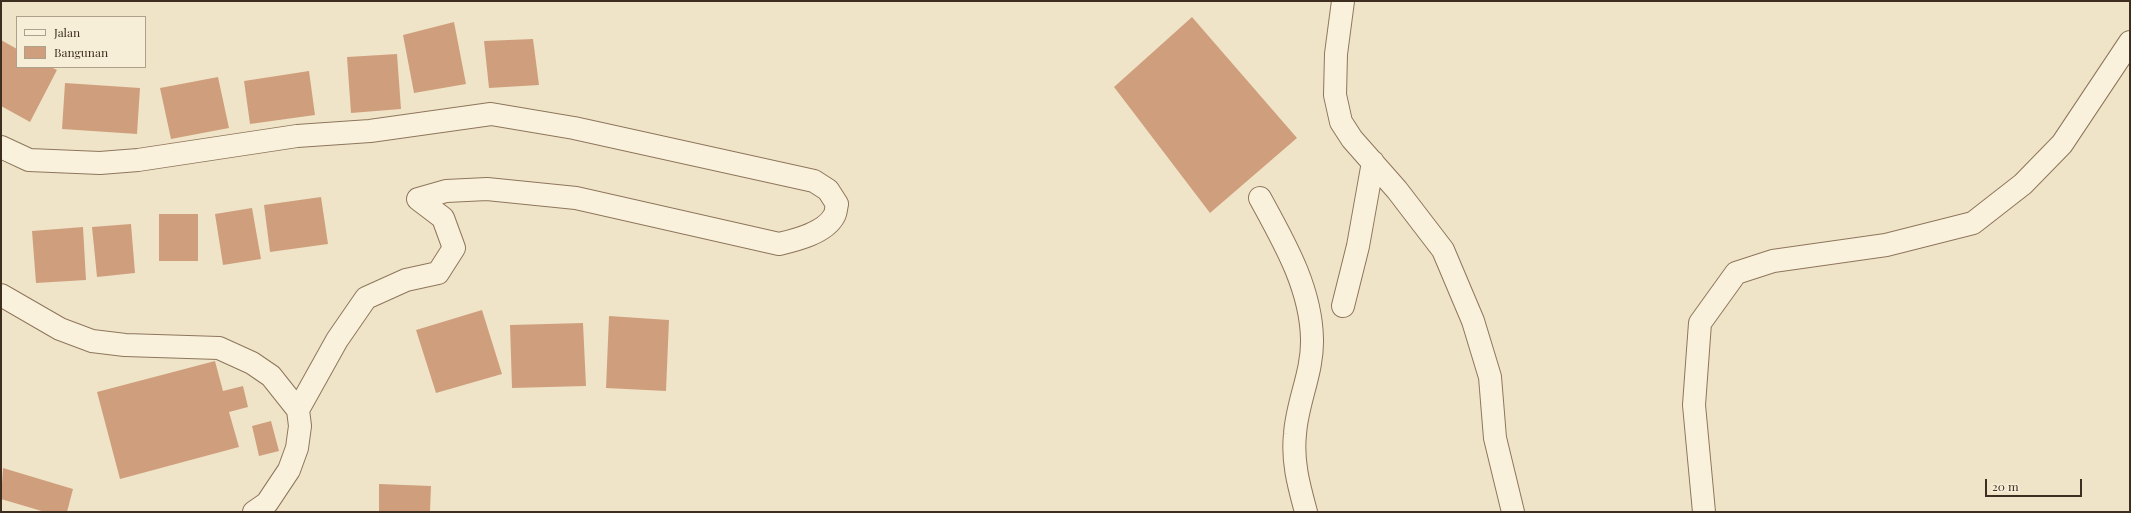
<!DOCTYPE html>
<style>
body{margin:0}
#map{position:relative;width:2131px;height:513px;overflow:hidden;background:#f0e4c8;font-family:"Playfair Display",serif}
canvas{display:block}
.frame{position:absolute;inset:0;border:2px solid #3d2e20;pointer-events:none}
.legend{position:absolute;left:16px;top:16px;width:130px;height:52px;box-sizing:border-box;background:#f7eed8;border:1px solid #ada18e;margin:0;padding:5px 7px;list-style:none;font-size:12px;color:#3d2e20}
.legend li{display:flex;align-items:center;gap:8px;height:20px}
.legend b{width:20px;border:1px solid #ada18e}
.scale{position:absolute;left:1985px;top:479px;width:97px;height:18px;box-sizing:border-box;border:2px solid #3d2e20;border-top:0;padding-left:5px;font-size:12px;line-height:14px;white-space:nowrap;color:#3d2e20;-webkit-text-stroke:3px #f7eed8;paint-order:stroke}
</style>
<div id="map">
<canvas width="2131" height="513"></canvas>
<div class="frame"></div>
<ul class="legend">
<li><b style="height:5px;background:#faf1dc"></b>Jalan</li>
<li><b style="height:11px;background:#cf9f7d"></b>Bangunan</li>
</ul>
<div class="scale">20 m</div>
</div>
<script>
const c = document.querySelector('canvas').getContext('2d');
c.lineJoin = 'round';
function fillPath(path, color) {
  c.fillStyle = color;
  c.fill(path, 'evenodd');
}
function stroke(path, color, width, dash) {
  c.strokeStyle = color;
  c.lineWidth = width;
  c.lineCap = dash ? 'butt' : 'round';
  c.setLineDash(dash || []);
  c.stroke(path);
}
const building = new Path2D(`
 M 1192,17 L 1297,138 L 1210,213 L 1114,87 Z
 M 454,22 L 466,84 L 414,93 L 403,35 Z
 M 533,39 L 539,85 L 489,88 L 484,41 Z
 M 1,40 L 17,49 L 17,67 L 51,67 L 57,70 L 30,122 L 1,106 Z
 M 397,54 L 401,109 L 351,113 L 347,57 Z
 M 309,71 L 315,115 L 250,124 L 244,81 Z
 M 218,77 L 229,128 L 171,139 L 160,88 Z
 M 65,83 L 140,88 L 137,134 L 62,129 Z
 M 321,197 L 328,244 L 270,252 L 264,205 Z
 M 252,208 L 261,259 L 223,265 L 215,214 Z
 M 159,214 L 198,214 L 198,261 L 159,261 Z
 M 131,224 L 135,273 L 97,277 L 92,227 Z
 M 83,227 L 86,280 L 36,283 L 32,231 Z
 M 482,310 L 502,374 L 436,393 L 416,330 Z
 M 609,316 L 669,320 L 666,391 L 606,388 Z
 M 583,323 L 586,386 L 512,388 L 510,325 Z
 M 215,361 L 223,391 L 243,386 L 248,407 L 229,412 L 239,447 L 120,479 L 97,392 Z
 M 271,421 L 279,451 L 259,456 L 252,426 Z
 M 3,468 L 73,489 L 67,512 L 45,512 L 1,499 Z
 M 379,484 L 431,486 L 430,512 L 379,512 Z`);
const minor = new Path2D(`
 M 1343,1 L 1336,54 L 1335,95 L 1341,122 L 1352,139 L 1397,190 L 1443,250 L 1473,321 L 1490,377 L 1495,438 L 1513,512
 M 1,147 L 29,160 L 100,163 L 138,160 L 297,136 L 370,131 L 491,114 L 574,128 L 814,181 L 828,190 L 837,204 C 836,208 836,213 834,216 C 825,233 796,240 779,244 L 576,198 L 487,189 L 446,191 L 418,199 L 443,218 L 454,248 L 438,273 L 406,280 L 366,298 L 337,340 L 298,410
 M 1260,198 C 1284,242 1311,288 1312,339 C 1313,372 1297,402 1295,434 C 1292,462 1299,486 1306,512
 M 1,295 L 60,329 L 92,341 L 125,345 L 219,348 L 252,363 L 271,376 L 298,410 L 300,426 L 297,448 L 289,470 L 267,503 L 254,512
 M 1343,306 L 1358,246 L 1373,162
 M 1704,512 L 1694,405 L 1700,323 L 1736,273 L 1773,261 L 1886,245 L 1973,223 L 2023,184 L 2062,144 L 2130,42`);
fillPath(building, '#cf9f7d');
stroke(minor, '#8d765c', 24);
stroke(minor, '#faf1dc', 22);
</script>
